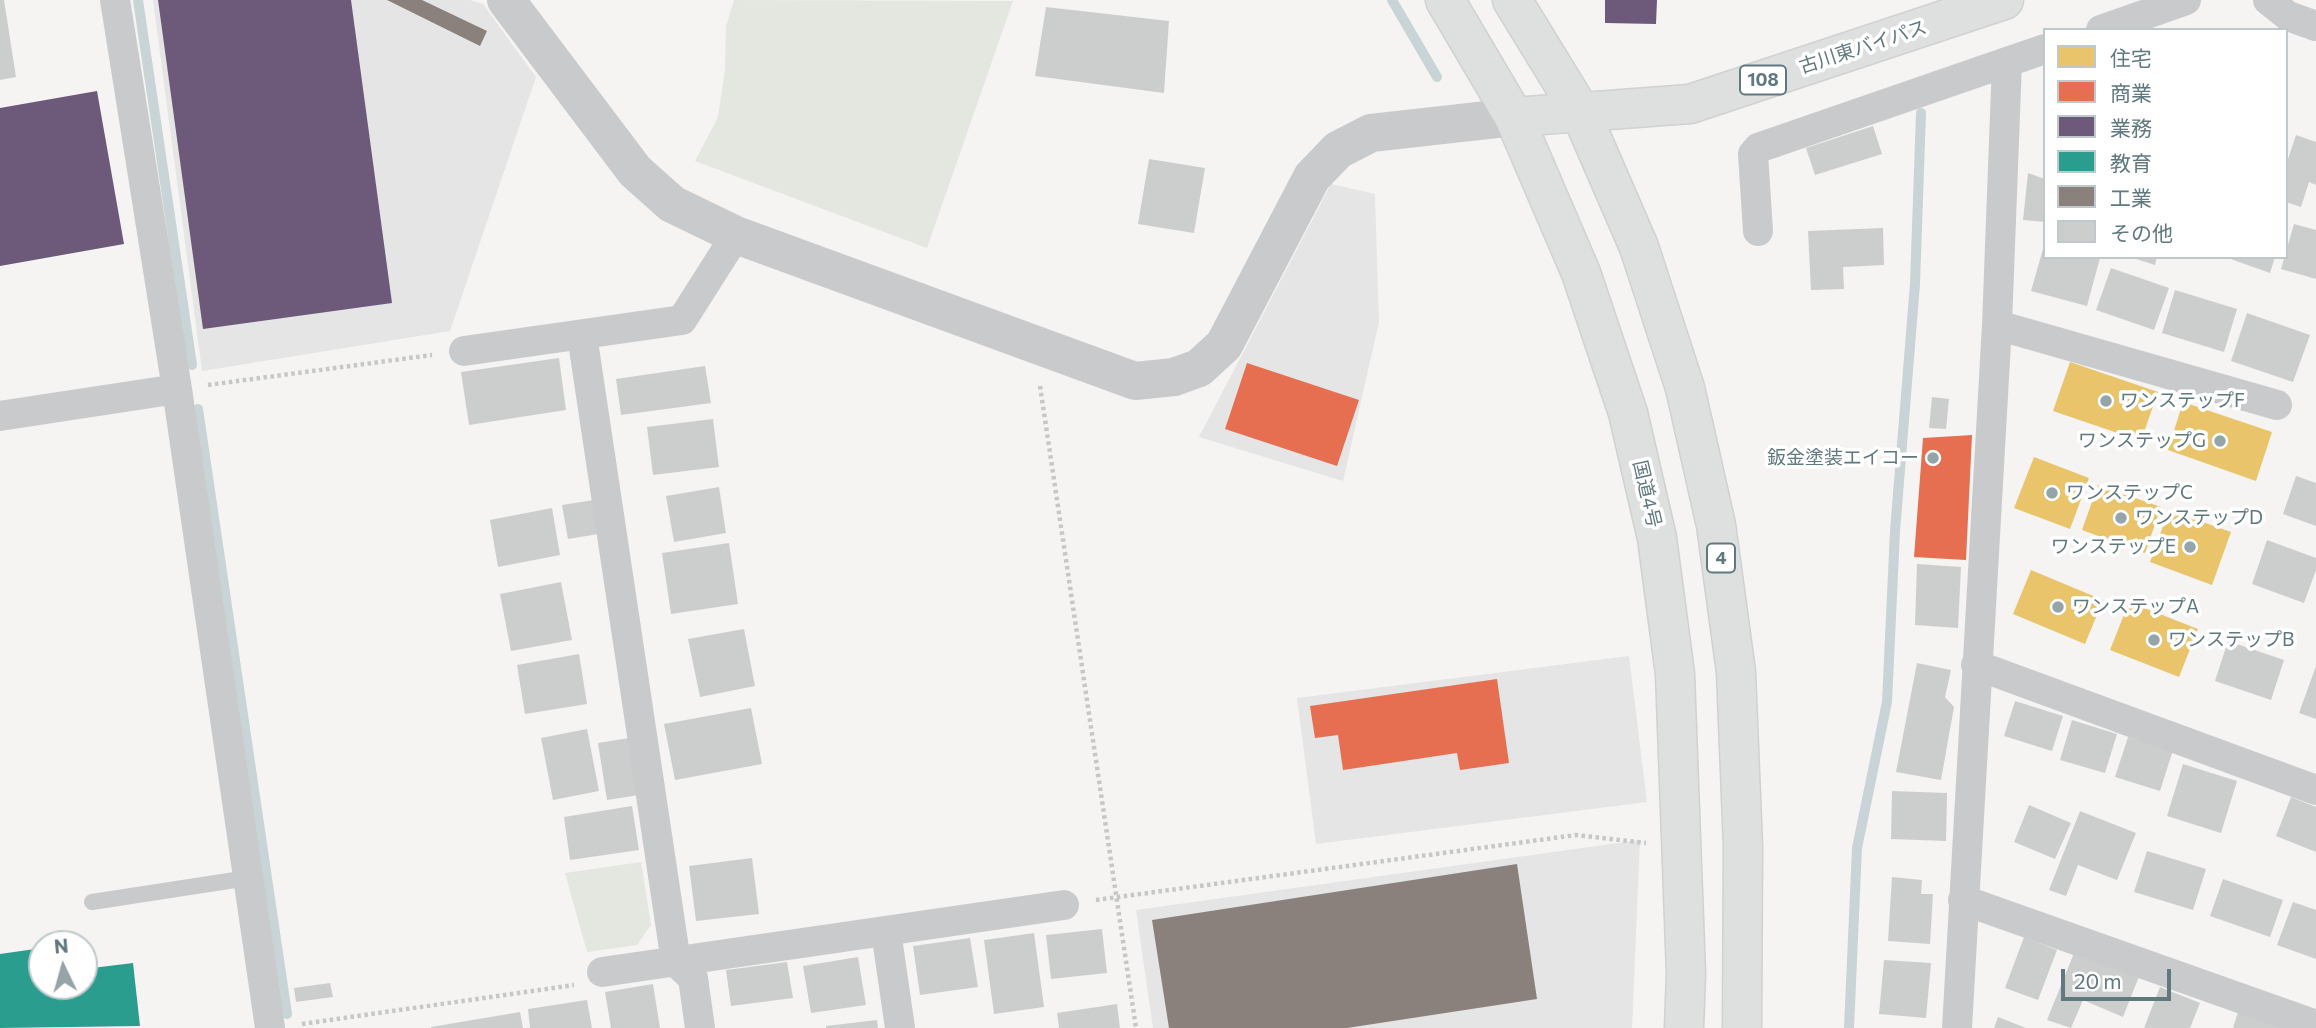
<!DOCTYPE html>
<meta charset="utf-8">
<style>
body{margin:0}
#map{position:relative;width:2316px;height:1028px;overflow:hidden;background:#f5f4f3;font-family:Commissioner,"Noto Sans JP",sans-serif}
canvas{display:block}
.legend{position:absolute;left:2043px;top:28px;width:245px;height:231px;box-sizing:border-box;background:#fff;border:2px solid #bfc9cc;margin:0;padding:9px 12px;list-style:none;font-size:21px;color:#5f797f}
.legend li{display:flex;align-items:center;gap:14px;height:35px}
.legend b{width:35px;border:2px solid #bfc9cc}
.north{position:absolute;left:28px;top:930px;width:70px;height:70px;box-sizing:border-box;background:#fff;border:2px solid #bfc9cc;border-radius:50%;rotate:355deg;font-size:19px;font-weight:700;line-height:28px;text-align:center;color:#5f797f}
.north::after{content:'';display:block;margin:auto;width:24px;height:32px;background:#94a4a8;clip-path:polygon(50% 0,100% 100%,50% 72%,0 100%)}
.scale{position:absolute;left:2061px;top:969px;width:110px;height:32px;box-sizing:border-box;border:4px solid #5f797f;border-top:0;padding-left:9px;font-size:21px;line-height:24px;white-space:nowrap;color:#5f797f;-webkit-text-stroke:5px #fff;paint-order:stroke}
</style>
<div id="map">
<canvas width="2316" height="1028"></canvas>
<ul class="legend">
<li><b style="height:19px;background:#e9c46a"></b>住宅</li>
<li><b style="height:19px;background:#e76f51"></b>商業</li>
<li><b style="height:19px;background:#6d597a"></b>業務</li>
<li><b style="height:19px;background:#2a9d8f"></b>教育</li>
<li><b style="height:19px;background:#8a817c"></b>工業</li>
<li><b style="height:19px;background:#cccece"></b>その他</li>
</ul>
<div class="north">N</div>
<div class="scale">20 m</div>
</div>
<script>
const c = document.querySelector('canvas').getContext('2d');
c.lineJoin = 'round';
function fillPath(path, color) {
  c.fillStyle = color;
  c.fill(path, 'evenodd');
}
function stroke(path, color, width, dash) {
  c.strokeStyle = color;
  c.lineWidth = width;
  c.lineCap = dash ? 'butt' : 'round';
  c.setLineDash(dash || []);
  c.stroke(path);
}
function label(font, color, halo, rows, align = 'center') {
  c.font = font + ' Commissioner,"Noto Sans JP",sans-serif';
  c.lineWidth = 7;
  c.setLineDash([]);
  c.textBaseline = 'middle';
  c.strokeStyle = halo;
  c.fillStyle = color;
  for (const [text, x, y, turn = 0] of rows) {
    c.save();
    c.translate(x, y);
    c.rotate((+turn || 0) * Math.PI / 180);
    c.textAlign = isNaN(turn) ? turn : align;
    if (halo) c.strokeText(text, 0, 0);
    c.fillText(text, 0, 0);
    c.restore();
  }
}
const built = new Path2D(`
 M 153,0 L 470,0 L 483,4 L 536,77 L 450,331 L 202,371 Z
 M 1331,184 L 1375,194 L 1379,322 L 1343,481 L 1199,437 Z
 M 1629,656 L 1647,802 L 1316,844 L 1297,698 Z
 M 1640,840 L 1632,1028 L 1153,1028 L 1136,910 Z`);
const green = new Path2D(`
 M 734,0 L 1013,1 L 927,248 L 695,161 L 718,117 L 725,70 L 726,26 Z
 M 641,862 L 651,925 L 637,945 L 587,952 L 565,873 Z`);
const homes = new Path2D(`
 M 2070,362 L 2158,392 L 2141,441 L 2053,411 Z
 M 2183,402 L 2272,432 L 2256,481 L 2168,450 Z
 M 2034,457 L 2089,478 L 2070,529 L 2014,508 Z
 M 2098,485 L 2161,507 L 2145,553 L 2082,530 Z
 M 2169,510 L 2231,532 L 2212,585 L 2150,562 Z
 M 2031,570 L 2103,600 L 2085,644 L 2013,614 Z
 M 2129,602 L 2198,629 L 2179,677 L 2110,650 Z`);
const shops = new Path2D(`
 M 1247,363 L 1359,400 L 1337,466 L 1225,429 Z
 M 1972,435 L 1966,560 L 1914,557 L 1923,438 Z
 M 1497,679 L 1509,763 L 1460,770 L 1457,753 L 1343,770 L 1338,735 L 1315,738 L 1310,706 Z`);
const offices = new Path2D(`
 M 158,0 L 351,0 L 392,303 L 203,329 Z
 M 1605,0 L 1657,0 L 1656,24 L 1605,23 Z
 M 97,91 L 124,244 L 0,266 L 0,108 Z`);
const schools = new Path2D(`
 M 42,948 L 42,986 L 84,986 L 84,969 L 133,963 L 140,1026 L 0,1028 L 0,954 Z`);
const industry = new Path2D(`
 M 387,0 L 422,0 L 487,31 L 480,46 Z
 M 1517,864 L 1537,999 L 1347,1028 L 1169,1028 L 1152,920 Z`);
const stream = new Path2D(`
 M 138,0 L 192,365
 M 1392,0 L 1437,77
 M 198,409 L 287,1014
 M 1849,1028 L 1857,848 L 1887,702 L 1895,531 L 1915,284 L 1921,113`);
const building = new Path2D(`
 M 0,0 L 4,0 L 16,77 L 0,80 Z
 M 1046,7 L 1169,21 L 1164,93 L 1035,76 Z
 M 1873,126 L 1882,154 L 1815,175 L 1806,148 Z
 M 2296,135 L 2316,142 L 2316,185 L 2309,182 L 2301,207 L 2286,202 L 2286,165 Z
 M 1149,159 L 1205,168 L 1194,233 L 1138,224 Z
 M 2028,173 L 2045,179 L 2045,222 L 2023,220 Z
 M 2294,224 L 2316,230 L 2316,279 L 2281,269 Z
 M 1883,228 L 1884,265 L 1843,267 L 1844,289 L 1811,290 L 1808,231 Z
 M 2045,242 L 2045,257 L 2100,258 L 2087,306 L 2031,291 Z
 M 2130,257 L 2157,257 L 2155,265 Z
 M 2225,257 L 2275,257 L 2270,273 Z
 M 2111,268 L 2169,288 L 2154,330 L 2096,310 Z
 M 2175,290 L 2237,309 L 2224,352 L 2162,333 Z
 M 2247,313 L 2310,335 L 2293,382 L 2231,361 Z
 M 559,358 L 566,410 L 469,425 L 461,372 Z
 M 705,366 L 711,403 L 621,415 L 616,379 Z
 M 1932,397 L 1949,399 L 1946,429 L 1929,428 Z
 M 713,419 L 719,467 L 653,475 L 647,427 Z
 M 2296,476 L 2316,483 L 2316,526 L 2283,514 Z
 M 719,487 L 726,533 L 674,542 L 666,496 Z
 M 594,500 L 599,534 L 568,539 L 562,505 Z
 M 552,508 L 560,555 L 498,567 L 490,520 Z
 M 2267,540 L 2316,558 L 2316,570 L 2304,603 L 2252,584 Z
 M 729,543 L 738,604 L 671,614 L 662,553 Z
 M 1917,564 L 1961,567 L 1958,628 L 1915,625 Z
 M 561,582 L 572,640 L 511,651 L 500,594 Z
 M 744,629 L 755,686 L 700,697 L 688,639 Z
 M 2228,641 L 2284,660 L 2271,700 L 2215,681 Z
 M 579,654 L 587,704 L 525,714 L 517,665 Z
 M 1917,663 L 1951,670 L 1945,697 L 1954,707 L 1941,780 L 1896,772 Z
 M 2316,666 L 2316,719 L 2299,713 Z
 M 2015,701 L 2063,716 L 2052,751 L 2004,736 Z
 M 751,708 L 762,764 L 675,780 L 664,724 Z
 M 2072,720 L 2117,734 L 2105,773 L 2060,760 Z
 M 587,729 L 599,791 L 553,800 L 541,738 Z
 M 2128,737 L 2173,750 L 2160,791 L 2115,777 Z
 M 629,738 L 639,795 L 607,800 L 598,743 Z
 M 2183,764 L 2237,781 L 2221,833 L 2167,816 Z
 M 1892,791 L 1947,793 L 1946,841 L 1891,839 Z
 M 2291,797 L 2316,807 L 2316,852 L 2276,836 Z
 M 2029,805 L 2071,823 L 2055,859 L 2014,842 Z
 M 632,806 L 639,850 L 570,860 L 564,817 Z
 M 2080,811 L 2136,833 L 2117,880 L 2078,865 L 2066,896 L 2049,890 Z
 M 2147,851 L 2206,869 L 2193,910 L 2134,892 Z
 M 752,858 L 759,914 L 696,921 L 689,866 Z
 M 1892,877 L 1922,880 L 1921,894 L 1933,894 L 1930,944 L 1888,941 Z
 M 2223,879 L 2283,900 L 2270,937 L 2210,916 Z
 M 2293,902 L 2316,910 L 2316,959 L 2277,945 Z
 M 1102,929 L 1107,973 L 1051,979 L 1046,935 Z
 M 1034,933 L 1044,1007 L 994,1014 L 984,940 Z
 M 2024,937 L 2057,950 L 2038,1000 L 2005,988 Z
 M 970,938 L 978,987 L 920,995 L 913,946 Z
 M 2076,948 L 2140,974 L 2123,1017 L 2083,1000 L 2071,1028 L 2047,1020 Z
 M 858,957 L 866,1005 L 811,1013 L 803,966 Z
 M 1884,960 L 1931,963 L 1926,1018 L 1879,1014 Z
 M 787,962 L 793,998 L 731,1006 L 726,970 Z
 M 330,983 L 333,997 L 296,1002 L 294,988 Z
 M 653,984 L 660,1028 L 611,1028 L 605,992 Z
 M 2160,987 L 2200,1003 L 2190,1028 L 2144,1028 Z
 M 587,1000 L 592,1028 L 530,1028 L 528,1009 Z
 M 1117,1004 L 1120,1028 L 1059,1028 L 1057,1013 Z
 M 520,1012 L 523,1028 L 431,1028 L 431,1027 Z
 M 2238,1012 L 2286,1028 L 2233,1028 Z
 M 1998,1017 L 2026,1028 L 1994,1028 Z
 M 877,1020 L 878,1028 L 826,1028 L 826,1026 Z`);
const path = new Path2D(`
 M 208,385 L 432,355
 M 1040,386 L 1136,1028
 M 1096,900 L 1576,835 L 1646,843
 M 302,1024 L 574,985`);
const service = new Path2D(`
 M 92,902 L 248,878`);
const minor = new Path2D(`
 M 115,0 L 177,389 L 270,1028
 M 2268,0 L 2288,16 L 2316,26
 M 2101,30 L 2186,0
 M 1758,231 L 1753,154 L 1758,148 L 2007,62
 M 1997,325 L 2277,405
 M 582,335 L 676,962 L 693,978 L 700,1028
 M 464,351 L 682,320 L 736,235
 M 0,416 L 177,389
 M 1976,665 L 2316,790
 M 1963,900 L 2316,1025
 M 886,931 L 900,1028
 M 602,972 L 1064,905
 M 1957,1028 L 1997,325 L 2007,62 L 2045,49`);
const tertiary = new Path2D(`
 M 506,0 L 635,171 L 672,204 L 736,235 L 1135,381 L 1174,377 L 1199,368 L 1224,345 L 1312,177 L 1338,150 L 1371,133 L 1514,117`);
const trunk = new Path2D(`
 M 1445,0 L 1514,117 L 1581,273 L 1628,413 L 1657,538 L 1675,674 L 1686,974 L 1684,1028
 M 1512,0 L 1580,111 L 1639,247 L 1685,388 L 1716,525 L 1736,672 L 1743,847 L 1742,1028
 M 1514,117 L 1690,104 L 2004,0`);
const markers = [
 [2106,401,7,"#94a4a8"],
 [2220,441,7,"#94a4a8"],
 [1933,458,7,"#94a4a8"],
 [2052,493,7,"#94a4a8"],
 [2121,518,7,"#94a4a8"],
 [2190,547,7,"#94a4a8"],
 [2058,607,7,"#94a4a8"],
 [2154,640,7,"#94a4a8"]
];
const shields = [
 [1763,80,46],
 [1721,558,28]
];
const shieldNames = [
 ["108",1763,80],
 ["4",1721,558]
];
const streetNames = [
 ["古川東バイパス",1863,47,-18],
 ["国道4号",1647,494,77]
];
const poiNames = [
 ["ワンステップF",2120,401],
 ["ワンステップG",2206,441,"right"],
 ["鈑金塗装エイコー",1919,458,"right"],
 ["ワンステップC",2066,493],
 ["ワンステップD",2135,518],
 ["ワンステップE",2176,547,"right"],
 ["ワンステップA",2072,607],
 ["ワンステップB",2168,640]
];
fillPath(built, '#e4e5e4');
fillPath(green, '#e4e6e0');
fillPath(homes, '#e9c46a');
fillPath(shops, '#e76f51');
fillPath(offices, '#6d597a');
fillPath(schools, '#2a9d8f');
fillPath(industry, '#8a817c');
stroke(stream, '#c8d4d5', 10);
fillPath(building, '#cccece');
stroke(trunk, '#d0d1d1', 41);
stroke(path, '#c6c8c8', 4.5, [3.5, 3.5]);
stroke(service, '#c9cacb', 16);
stroke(minor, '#c9cacb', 30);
stroke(tertiary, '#c9cacb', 38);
stroke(trunk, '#dedfdf', 38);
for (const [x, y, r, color] of markers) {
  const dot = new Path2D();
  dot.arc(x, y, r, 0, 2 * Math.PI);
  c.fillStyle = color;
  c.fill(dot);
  stroke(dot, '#fff', 2.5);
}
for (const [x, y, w] of shields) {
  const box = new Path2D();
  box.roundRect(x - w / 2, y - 14.5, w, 29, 5);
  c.fillStyle = '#fff';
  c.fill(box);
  stroke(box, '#5f797f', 2);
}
label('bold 18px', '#5f797f', null, shieldNames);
label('19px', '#5f797f', '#fff', streetNames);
label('19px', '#5f797f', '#fff', poiNames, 'left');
</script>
